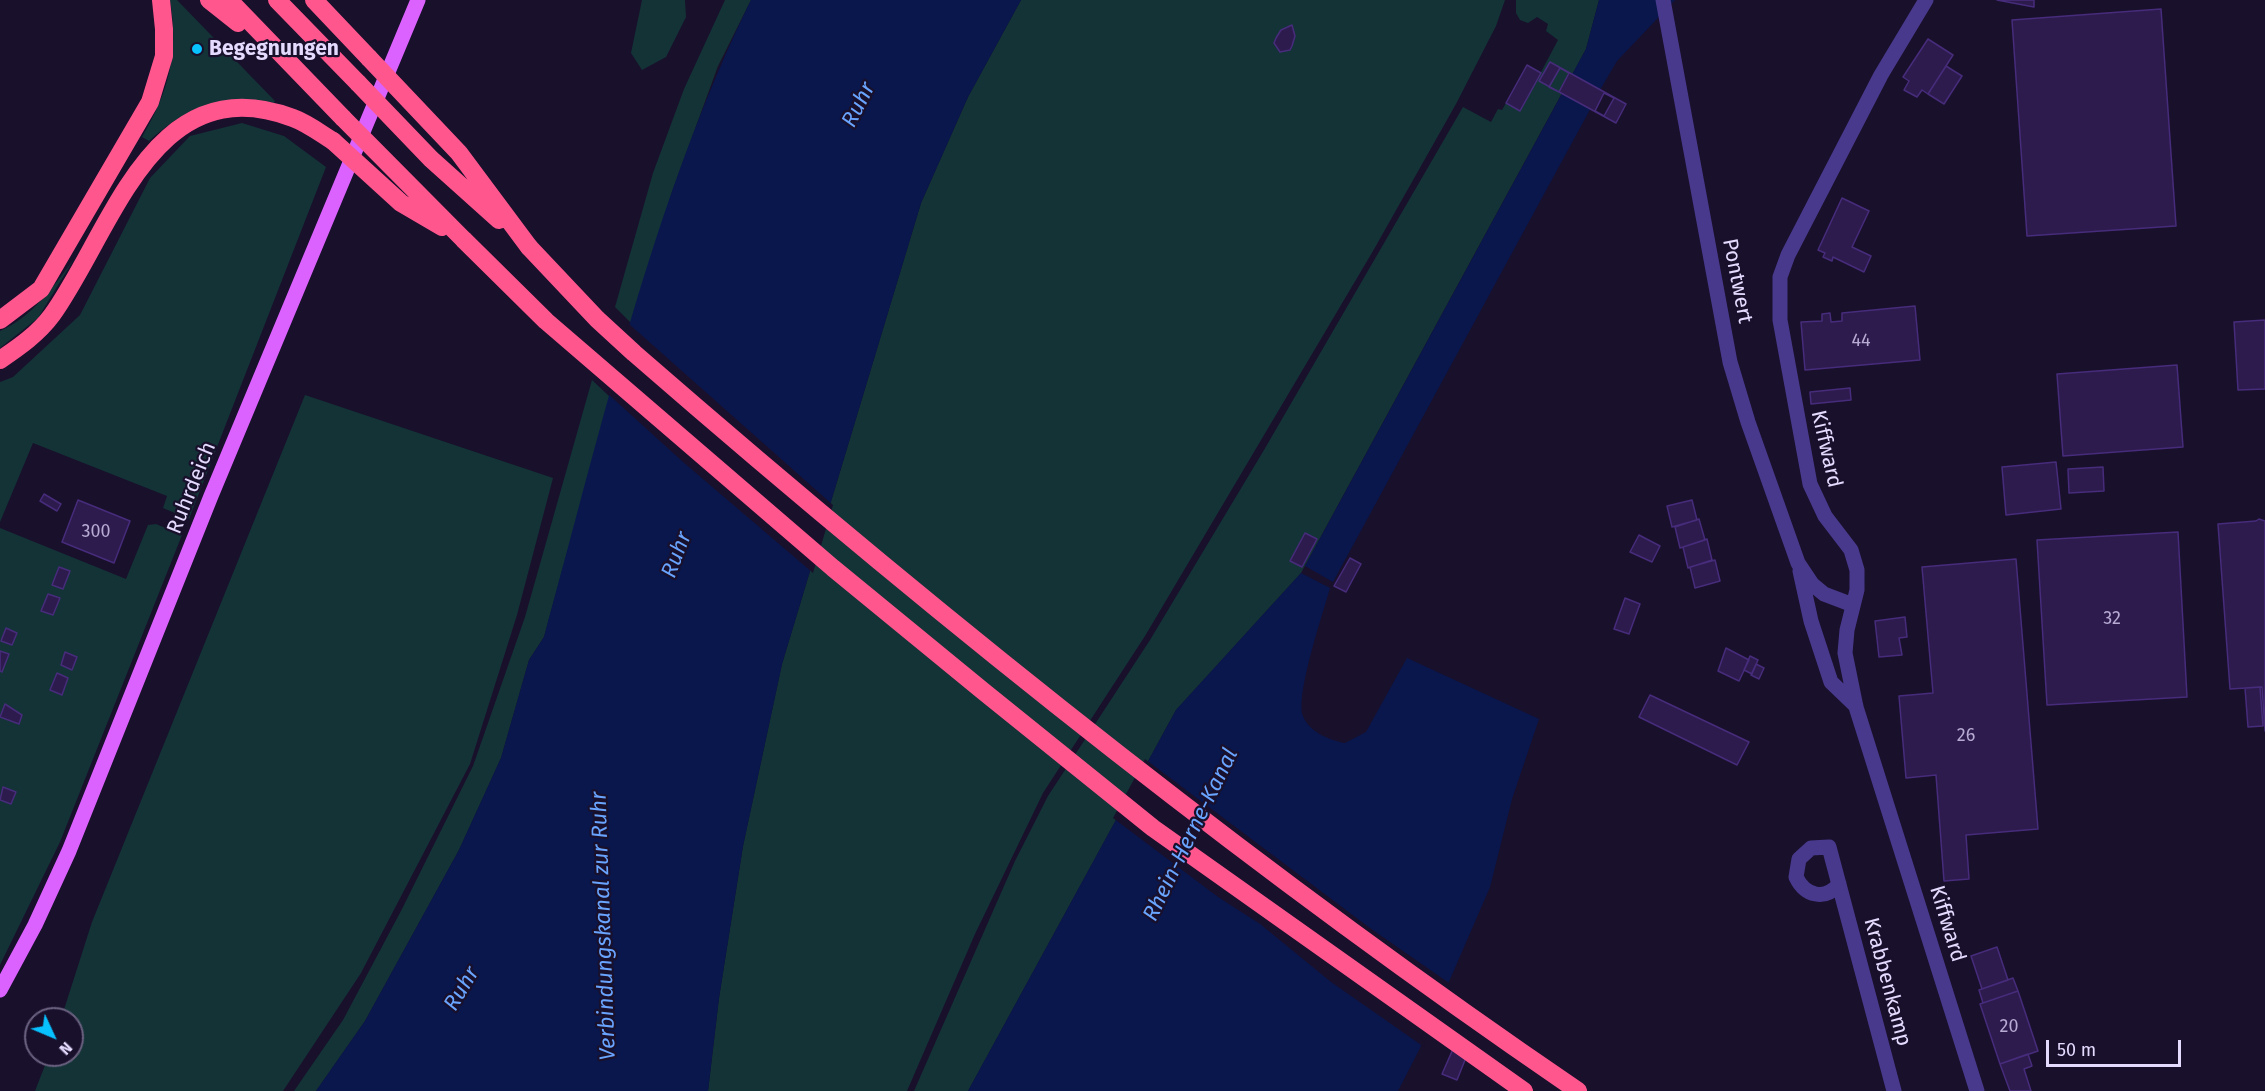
<!DOCTYPE html>
<style>
body{margin:0}
#map{position:relative;width:2265px;height:1091px;overflow:hidden;background:#19102c;font-family:"Fira Sans",sans-serif}
canvas{display:block}
.north{position:absolute;left:24px;top:1007px;width:60px;height:60px;box-sizing:border-box;background:#19102c;border:2px solid #6b6180;border-radius:50%;rotate:134deg;font-size:16px;font-weight:700;line-height:24px;text-align:center;color:#e5dbff}
.north::after{content:'';display:block;margin:auto;width:21px;height:27px;background:#07c2ff;clip-path:polygon(50% 0,100% 100%,50% 72%,0 100%)}
.scale{position:absolute;left:2046px;top:1040px;width:135px;height:27px;box-sizing:border-box;border:3px solid #e5dbff;border-top:0;padding-left:8px;font-size:18px;line-height:21px;white-space:nowrap;color:#e5dbff;-webkit-text-stroke:4px #19102c;paint-order:stroke}
</style>
<div id="map">
<canvas width="2265" height="1091"></canvas>
<div class="north">N</div>
<div class="scale">50 m</div>
</div>
<script>
const c = document.querySelector('canvas').getContext('2d');
c.lineJoin = 'round';
function fillPath(path, color) {
  c.fillStyle = color;
  c.fill(path, 'evenodd');
}
function stroke(path, color, width, dash) {
  c.strokeStyle = color;
  c.lineWidth = width;
  c.lineCap = dash ? 'butt' : 'round';
  c.setLineDash(dash || []);
  c.stroke(path);
}
function label(font, color, halo, rows, align = 'center') {
  c.font = font + ' "Fira Sans",sans-serif';
  c.lineWidth = 4.5;
  c.setLineDash([]);
  c.textBaseline = 'middle';
  c.strokeStyle = halo;
  c.fillStyle = color;
  for (const [text, x, y, turn = 0] of rows) {
    c.save();
    c.translate(x, y);
    c.rotate((+turn || 0) * Math.PI / 180);
    c.textAlign = isNaN(turn) ? turn : align;
    if (halo) c.strokeText(text, 0, 0);
    c.fillText(text, 0, 0);
    c.restore();
  }
}
const green = new Path2D(`
 M 170,0 L 177,0 L 275,101 L 274,103 C 223,94 187,106 149,141 L 142,137 C 169,91 179,53 170,0 Z
 M 642,0 L 685,0 L 686,17 L 666,57 L 642,70 L 631,53 Z
 M 725,0 L 751,0 L 718,66 L 672,192 L 631,323 L 615,307 L 653,173 L 684,89 Z
 M 1021,0 L 1505,0 L 1496,26 L 1456,104 L 1373,251 L 1145,636 L 1043,793 L 975,934 L 907,1091 L 708,1091 L 719,998 L 743,846 L 782,664 L 921,203 L 968,97 Z
 M 1516,0 L 1599,0 L 1586,49 L 1301,573 L 1176,710 L 968,1091 L 914,1091 L 1015,861 L 1048,796 L 1150,640 L 1264,450 L 1463,107 L 1491,122 L 1498,109 L 1502,110 L 1527,65 L 1541,72 L 1558,40 L 1546,31 L 1548,24 L 1537,17 L 1528,23 L 1520,20 L 1516,13 Z
 M 242,123 L 284,136 L 326,167 L 189,519 L 163,508 L 167,496 L 33,443 L 0,522 L 0,382 L 13,377 L 80,315 L 150,178 L 190,136 Z
 M 74,259 L 38,318 L 0,348 L 0,331 C 31,318 54,286 74,259 Z
 M 592,380 L 610,397 L 544,637 L 529,660 L 501,758 L 459,850 L 365,1021 L 316,1091 L 294,1091 L 343,1020 L 402,909 L 473,766 L 525,617 Z
 M 305,395 L 553,478 L 517,615 L 470,764 L 361,973 L 283,1091 L 35,1091 L 49,1055 L 72,1055 L 72,1019 L 61,1019 L 92,922 Z
 M 156,524 L 182,535 L 60,842 L 0,965 L 0,528 L 126,579 L 148,525 Z`);
const water = new Path2D(`
 M 751,0 L 1021,0 L 968,97 L 921,203 L 782,664 L 743,846 L 719,998 L 708,1091 L 316,1091 L 365,1021 L 459,850 L 501,758 L 529,660 L 544,637 C 603,423 653,200 751,0 Z
 M 1599,0 L 1675,0 L 1617,61 L 1597,95 L 1569,80 L 1586,49 Z
 M 1565,88 L 1593,104 L 1333,582 L 1305,566 Z
 M 1301,573 L 1330,588 C 1323,613 1295,696 1303,716 C 1309,732 1329,740 1345,743 L 1366,732 L 1407,658 L 1539,719 L 1512,799 L 1490,887 L 1438,1007 L 1416,1039 L 1422,1043 L 1420,1048 L 1398,1091 L 968,1091 L 1176,710 Z`);
const pier = new Path2D(`
 M 628,323 L 833,505 L 813,573 L 683,462 L 608,394 Z
 M 1145,759 L 1370,928 L 1452,985 L 1441,1009 L 1420,1038 L 1425,1042 L 1424,1047 L 1331,982 L 1260,924 L 1218,897 L 1113,818 Z`);
const building = new Path2D(`
 M 1997,0 L 2034,0 L 2034,7 Z
 M 2161,9 L 2176,226 L 2027,236 L 2012,20 Z
 M 1292,25 L 1295,36 L 1292,46 L 1290,50 L 1280,52 L 1274,43 L 1276,38 L 1281,30 Z
 M 1928,39 L 1953,55 L 1928,94 L 1922,90 L 1917,97 L 1904,90 L 1909,81 L 1903,77 Z
 M 1550,62 L 1626,104 L 1616,123 L 1539,81 Z
 M 1527,65 L 1541,73 L 1520,111 L 1506,103 Z
 M 1946,66 L 1962,76 L 1944,104 L 1928,94 Z
 M 1560,68 L 1569,73 L 1559,92 L 1549,87 Z
 M 1604,93 L 1614,98 L 1604,116 L 1595,111 Z
 M 1842,198 L 1869,211 L 1852,247 L 1871,256 L 1864,272 L 1833,257 L 1832,261 L 1823,257 L 1825,253 L 1818,250 Z
 M 1915,306 L 1920,360 L 1805,370 L 1801,322 L 1822,321 L 1822,314 L 1830,313 L 1831,322 L 1842,321 L 1842,313 Z
 M 2265,320 L 2265,389 L 2238,390 L 2234,322 Z
 M 2177,365 L 2183,447 L 2063,456 L 2057,374 Z
 M 1850,388 L 1851,400 L 1811,404 L 1810,392 Z
 M 2056,462 L 2061,509 L 2006,515 L 2002,467 Z
 M 2103,467 L 2104,491 L 2069,493 L 2068,469 Z
 M 44,494 L 61,504 L 57,511 L 40,501 Z
 M 78,500 L 130,521 L 114,563 L 62,542 Z
 M 1692,500 L 1697,520 L 1672,527 L 1667,506 Z
 M 1699,519 L 1705,540 L 1680,548 L 1675,527 Z
 M 2259,519 L 2265,521 L 2265,731 L 2262,687 L 2230,689 L 2218,524 L 2256,521 Z
 M 2178,532 L 2187,697 L 2047,705 L 2037,540 Z
 M 1305,533 L 1317,539 L 1302,567 L 1290,561 Z
 M 1639,535 L 1660,546 L 1652,562 L 1630,552 Z
 M 1707,539 L 1712,560 L 1688,568 L 1683,547 Z
 M 1350,558 L 1361,564 L 1346,592 L 1334,586 Z
 M 2016,559 L 2038,829 L 1966,835 L 1969,879 L 1944,881 L 1936,775 L 1906,778 L 1899,696 L 1933,693 L 1922,567 Z
 M 1715,560 L 1720,581 L 1695,588 L 1690,567 Z
 M 59,567 L 70,571 L 63,589 L 52,585 Z
 M 48,594 L 60,598 L 53,615 L 41,611 Z
 M 1625,598 L 1640,604 L 1629,634 L 1614,629 Z
 M 1905,617 L 1907,637 L 1899,638 L 1902,655 L 1879,657 L 1875,621 Z
 M 6,628 L 17,633 L 12,645 L 1,641 Z
 M 1726,648 L 1749,660 L 1739,681 L 1718,671 Z
 M 0,651 L 9,654 L 2,672 L 0,671 Z
 M 65,652 L 77,657 L 72,670 L 61,665 Z
 M 1750,656 L 1758,660 L 1752,674 L 1744,670 Z
 M 1756,664 L 1764,668 L 1759,679 L 1751,675 Z
 M 57,673 L 68,678 L 62,695 L 50,690 Z
 M 2260,687 L 2263,726 L 2248,727 L 2245,688 Z
 M 1650,695 L 1749,742 L 1737,765 L 1639,717 Z
 M 5,704 L 22,715 L 19,724 L 0,717 Z
 M 3,787 L 16,792 L 11,804 L 0,800 Z
 M 1997,947 L 2008,980 L 1982,989 L 1971,956 Z
 M 2013,978 L 2018,991 L 1983,1003 L 1979,990 Z
 M 2018,991 L 2038,1051 L 2000,1064 L 1980,1004 Z
 M 1453,1049 L 1467,1055 L 1457,1080 L 1442,1074 Z
 M 2028,1054 L 2032,1066 L 2024,1069 L 2031,1091 L 2010,1091 L 2000,1064 Z`);
const minor = new Path2D(`
 M 1663,0 L 1730,362 L 1748,422 L 1798,563 L 1812,584 L 1824,594 L 1853,605
 M 1926,0 L 1881,75 L 1788,255 L 1780,277 L 1780,320 L 1810,484 L 1825,516 L 1851,550 L 1857,570 L 1857,590 L 1847,630 L 1845,653 L 1856,707 L 1977,1091
 M 1800,571 L 1811,621 L 1831,682 L 1856,706
 M 1839,884 C 1825,901 1805,896 1796,877 L 1799,859 L 1811,848 L 1829,847 L 1894,1091`);
const major = new Path2D(`
 M 0,990 L 35,925 L 69,851 L 211,496 L 418,0`);
const highway = new Path2D(`
 M 209,0 L 238,23
 M 229,0 L 343,118
 M 277,0 L 358,83
 M 314,0 L 369,58
 M 464,240 L 546,321 L 833,568 L 983,691 L 1153,828 L 1524,1091
 M 529,247 L 597,319 L 634,353 C 935,615 1248,866 1578,1091
 M 0,320 L 41,289 L 150,102 L 164,56 L 164,29 L 161,0
 M 0,360 C 19,347 38,334 52,315 C 113,230 153,65 293,118 C 307,123 320,133 333,141`);
const highwayBridge = new Path2D(`
 M 369,58 L 459,153 L 529,247
 M 358,83 L 431,159 L 499,220
 M 343,118 L 464,240
 M 333,141 L 401,203 L 442,227`);
const markers = [
 [197,49,6,"#07c2ff"]
];
const numberNames = [
 ["44",1861,341],
 ["300",96,532],
 ["32",2112,619],
 ["26",1966,736],
 ["20",2009,1027]
];
const poiNames = [
 ["Begegnungen",209,49]
];
const streetNames = [
 ["Pontwert",1737,281,79],
 ["Kiffward",1826,449,77],
 ["Ruhrdeich",192,488,-68],
 ["Kiffward",1947,924,73],
 ["Krabbenkamp",1887,982,75]
];
const waterNames = [
 ["Ruhr",859,105,-63],
 ["Ruhr",677,555,-69],
 ["Rhein-Herne-Kanal",1191,835,-64],
 ["Verbindungskanal zur Ruhr",604,926,-92],
 ["Ruhr",462,989,-59]
];
fillPath(green, '#133337');
fillPath(water, '#09174d');
fillPath(pier, '#19102c');
fillPath(building, '#2d1b4e');
stroke(building, '#472c7b', 1.5);
stroke(minor, '#49398d', 15);
stroke(major, '#db62ff', 15);
stroke(highway, '#ff568e', 18);
stroke(highwayBridge, '#ff568e', 18);
for (const [x, y, r, color] of markers) {
  const dot = new Path2D();
  dot.arc(x, y, r, 0, 2 * Math.PI);
  c.fillStyle = color;
  c.fill(dot);
  stroke(dot, '#19102c', 2);
}
label('18px', '#b7abd3', null, numberNames);
label('bold 21px', '#e5dbff', '#19102c', poiNames, 'left');
label('21px', '#e5dbff', '#19102c', streetNames);
label('italic 22px', '#69a4ff', '#19102c', waterNames);
</script>
